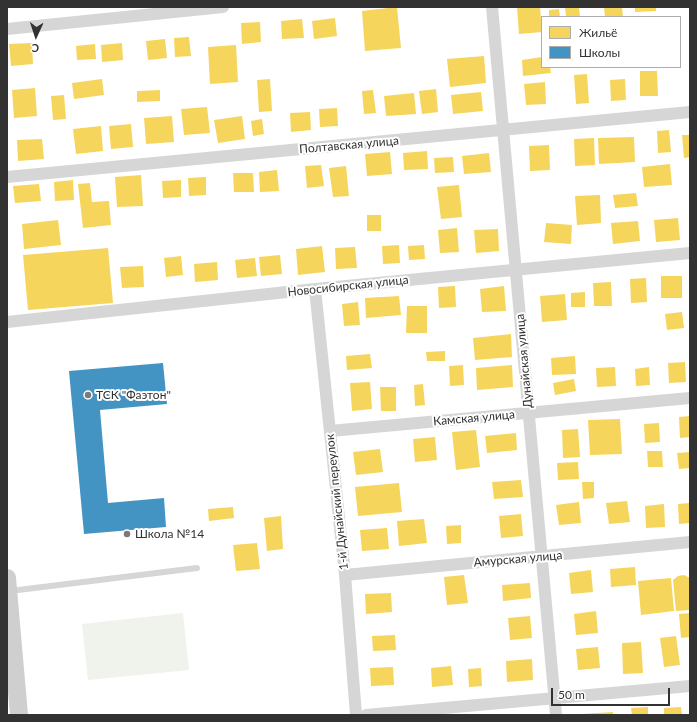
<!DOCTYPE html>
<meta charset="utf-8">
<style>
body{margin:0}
#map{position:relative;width:697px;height:722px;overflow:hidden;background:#fff;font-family:Lato,sans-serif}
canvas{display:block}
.frame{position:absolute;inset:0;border:8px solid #323232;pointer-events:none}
.legend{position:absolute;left:541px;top:16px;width:140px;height:52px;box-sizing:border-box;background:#fff;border:1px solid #adadad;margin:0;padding:5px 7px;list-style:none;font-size:12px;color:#323232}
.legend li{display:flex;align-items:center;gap:8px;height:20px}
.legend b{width:20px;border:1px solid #adadad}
.north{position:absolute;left:16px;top:16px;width:40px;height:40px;-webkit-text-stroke:3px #fff;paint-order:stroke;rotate:183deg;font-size:11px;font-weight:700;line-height:16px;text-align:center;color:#323232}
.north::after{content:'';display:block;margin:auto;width:14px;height:18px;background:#323232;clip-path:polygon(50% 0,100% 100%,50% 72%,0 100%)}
.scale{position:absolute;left:551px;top:688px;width:119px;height:18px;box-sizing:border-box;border:2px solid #323232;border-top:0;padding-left:5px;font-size:12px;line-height:14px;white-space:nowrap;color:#323232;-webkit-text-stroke:3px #fff;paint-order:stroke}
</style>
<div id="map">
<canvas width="697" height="722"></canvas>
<div class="frame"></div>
<ul class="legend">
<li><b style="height:11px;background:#f6d55c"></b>Жильё</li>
<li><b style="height:11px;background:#4393c3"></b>Школы</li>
</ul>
<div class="north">С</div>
<div class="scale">50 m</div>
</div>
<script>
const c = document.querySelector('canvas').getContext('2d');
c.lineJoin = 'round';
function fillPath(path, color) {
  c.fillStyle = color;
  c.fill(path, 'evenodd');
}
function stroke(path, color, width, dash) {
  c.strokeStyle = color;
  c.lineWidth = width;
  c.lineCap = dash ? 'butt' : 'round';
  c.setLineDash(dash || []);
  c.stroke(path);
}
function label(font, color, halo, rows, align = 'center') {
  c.font = font + ' Lato,sans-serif';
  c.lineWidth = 4;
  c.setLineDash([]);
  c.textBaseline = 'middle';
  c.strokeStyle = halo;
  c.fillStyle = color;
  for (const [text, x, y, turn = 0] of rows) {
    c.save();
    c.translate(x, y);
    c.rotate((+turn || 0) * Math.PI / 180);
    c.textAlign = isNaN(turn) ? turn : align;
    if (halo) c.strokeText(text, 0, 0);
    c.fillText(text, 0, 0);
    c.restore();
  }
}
const green = new Path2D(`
 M 183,613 L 189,670 L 88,680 L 82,624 Z`);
const homes = new Path2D(`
 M 397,7 L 401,48 L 365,51 L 362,11 Z
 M 517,7 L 540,7 L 542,32 L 519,34 Z
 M 565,7 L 579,7 L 580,17 L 566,17 Z
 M 604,7 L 622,7 L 623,17 L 605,17 Z
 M 635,7 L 656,7 L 656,11 L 635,12 Z
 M 559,9 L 560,17 L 549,17 L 549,10 Z
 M 335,18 L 337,36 L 314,39 L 312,21 Z
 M 302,19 L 304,38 L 282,39 L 281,21 Z
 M 260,22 L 261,42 L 242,44 L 241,23 Z
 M 189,37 L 191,56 L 175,57 L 174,38 Z
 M 165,39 L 167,58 L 148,60 L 146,41 Z
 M 32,43 L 33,64 L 11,66 L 9,44 Z
 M 122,43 L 123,60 L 102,62 L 101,45 Z
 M 95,44 L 96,59 L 77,60 L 76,46 Z
 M 236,45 L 238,82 L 210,84 L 208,47 Z
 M 484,56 L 486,83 L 450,87 L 447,59 Z
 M 542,57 L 542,67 L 550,67 L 551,73 L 523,76 L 522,60 Z
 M 640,71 L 657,71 L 658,96 L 640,96 Z
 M 587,74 L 589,103 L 576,104 L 574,75 Z
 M 102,79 L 104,95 L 74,99 L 72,83 Z
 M 270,79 L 272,111 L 259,112 L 257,80 Z
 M 625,79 L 626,100 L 611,101 L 610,80 Z
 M 545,82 L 546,104 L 526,105 L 524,84 Z
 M 35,88 L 37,116 L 14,118 L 12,90 Z
 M 436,89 L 438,112 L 422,114 L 419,91 Z
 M 160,90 L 160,101 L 137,102 L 137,91 Z
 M 373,90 L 376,113 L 364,114 L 362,91 Z
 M 481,92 L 483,111 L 453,114 L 451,95 Z
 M 414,93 L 416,114 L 386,116 L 384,96 Z
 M 64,95 L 66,119 L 53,120 L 51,96 Z
 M 207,107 L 210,133 L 184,135 L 181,109 Z
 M 337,108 L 338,126 L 320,127 L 319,109 Z
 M 310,112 L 311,130 L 291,132 L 290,113 Z
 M 172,116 L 174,142 L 146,144 L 144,118 Z
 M 242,116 L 245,139 L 218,143 L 214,120 Z
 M 262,119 L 264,134 L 253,136 L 251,121 Z
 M 131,124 L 133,147 L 111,149 L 109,126 Z
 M 101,126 L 103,151 L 76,154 L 73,129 Z
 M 669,130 L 671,152 L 658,153 L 657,131 Z
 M 682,135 L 690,135 L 690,157 L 684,158 Z
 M 634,137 L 635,162 L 599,164 L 598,138 Z
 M 594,138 L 595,165 L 575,166 L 574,139 Z
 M 42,139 L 44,159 L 18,161 L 17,140 Z
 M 549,145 L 550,170 L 530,171 L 529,146 Z
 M 427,151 L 428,169 L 404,170 L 403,153 Z
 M 390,152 L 392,174 L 367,176 L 365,154 Z
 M 489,153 L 491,172 L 464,174 L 462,156 Z
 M 453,157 L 454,172 L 435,173 L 434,158 Z
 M 670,164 L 672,185 L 644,187 L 642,167 Z
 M 321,165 L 324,186 L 307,188 L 305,166 Z
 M 346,166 L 349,196 L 333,197 L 329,168 Z
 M 277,170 L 279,191 L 260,192 L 259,172 Z
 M 233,173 L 253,173 L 254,192 L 234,192 Z
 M 141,175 L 143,206 L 117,207 L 115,177 Z
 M 206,177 L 206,195 L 189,196 L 188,178 Z
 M 73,180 L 74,200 L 55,201 L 54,182 Z
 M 181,180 L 181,197 L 163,198 L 162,181 Z
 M 90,183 L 92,202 L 109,201 L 111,225 L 83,228 L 78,184 Z
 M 39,184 L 41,201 L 15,203 L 13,186 Z
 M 459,185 L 462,217 L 441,219 L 437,187 Z
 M 636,193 L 638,206 L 615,208 L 613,195 Z
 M 600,195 L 601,223 L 577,225 L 575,196 Z
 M 367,215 L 381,215 L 381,231 L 367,231 Z
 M 678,218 L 680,240 L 656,242 L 654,220 Z
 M 58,220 L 61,245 L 24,249 L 22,224 Z
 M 638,221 L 640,241 L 613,244 L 611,223 Z
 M 546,223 L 572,225 L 571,244 L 544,242 Z
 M 457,228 L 459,252 L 440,253 L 438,230 Z
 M 498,229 L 499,251 L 476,253 L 474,230 Z
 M 399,245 L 400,263 L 383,264 L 382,246 Z
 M 424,245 L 425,259 L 409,260 L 408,246 Z
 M 322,246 L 325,272 L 298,275 L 296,249 Z
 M 355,247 L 357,268 L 336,269 L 335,248 Z
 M 108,248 L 113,303 L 28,310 L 23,255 Z
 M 280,255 L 282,274 L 261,276 L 259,257 Z
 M 181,256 L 183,275 L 166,277 L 164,258 Z
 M 255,258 L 257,276 L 237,278 L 235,260 Z
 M 217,262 L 218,280 L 195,282 L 194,264 Z
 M 143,266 L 144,287 L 122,288 L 120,267 Z
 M 661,276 L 682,276 L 682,298 L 661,298 Z
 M 646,278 L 647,302 L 631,303 L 630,279 Z
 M 611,282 L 612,306 L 594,306 L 593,283 Z
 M 455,286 L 456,307 L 439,308 L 438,287 Z
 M 504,286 L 506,311 L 482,312 L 480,289 Z
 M 585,292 L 585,307 L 571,307 L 571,293 Z
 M 565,294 L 567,320 L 542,322 L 540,296 Z
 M 399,296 L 401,315 L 366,318 L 365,298 Z
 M 358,302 L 360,325 L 344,326 L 342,304 Z
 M 407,306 L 427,306 L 427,333 L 406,333 Z
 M 682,312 L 684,328 L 667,330 L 665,314 Z
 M 511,334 L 512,357 L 475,360 L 473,338 Z
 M 445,351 L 445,361 L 427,361 L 426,352 Z
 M 370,354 L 372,368 L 347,370 L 346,356 Z
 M 575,356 L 576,374 L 552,375 L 551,358 Z
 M 685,362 L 686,382 L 669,383 L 668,363 Z
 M 463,365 L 464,385 L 450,386 L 449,366 Z
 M 512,365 L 513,387 L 477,390 L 476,368 Z
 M 615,367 L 616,386 L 597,387 L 596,368 Z
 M 649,367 L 650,385 L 636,386 L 635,369 Z
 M 574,379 L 576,391 L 555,395 L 553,383 Z
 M 370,382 L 372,409 L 352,411 L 350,383 Z
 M 423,384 L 425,405 L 415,406 L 414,385 Z
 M 380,387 L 396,387 L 396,411 L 381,411 Z
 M 690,416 L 690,437 L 680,438 L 679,417 Z
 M 620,419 L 622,454 L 590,455 L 588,420 Z
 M 659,423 L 660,442 L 645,443 L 644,424 Z
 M 578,429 L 580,457 L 563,458 L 562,430 Z
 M 476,430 L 480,467 L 456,470 L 452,432 Z
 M 516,433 L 517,450 L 487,453 L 485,436 Z
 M 435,437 L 437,460 L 415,462 L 413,439 Z
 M 380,449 L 383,472 L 356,475 L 353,452 Z
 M 647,451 L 662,451 L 663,467 L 648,467 Z
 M 690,452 L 690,468 L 679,469 L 677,453 Z
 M 578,462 L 579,479 L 558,480 L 557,463 Z
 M 521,480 L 523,497 L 494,499 L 492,482 Z
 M 582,482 L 594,482 L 594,498 L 583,499 Z
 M 399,483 L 402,512 L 358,516 L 355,487 Z
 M 627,501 L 630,522 L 609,524 L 606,503 Z
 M 579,502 L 581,523 L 559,525 L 556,505 Z
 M 690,503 L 690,523 L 679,524 L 678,504 Z
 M 664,504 L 665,527 L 646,528 L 645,506 Z
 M 233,507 L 234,518 L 209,521 L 208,509 Z
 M 521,514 L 523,536 L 501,538 L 499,516 Z
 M 281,516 L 283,549 L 267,551 L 264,518 Z
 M 424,519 L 427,543 L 399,546 L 397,521 Z
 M 461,525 L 461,543 L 447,544 L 446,526 Z
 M 387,528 L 389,549 L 362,551 L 360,530 Z
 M 257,543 L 260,569 L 236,571 L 233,545 Z
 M 635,567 L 636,585 L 611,587 L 610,569 Z
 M 591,570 L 593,592 L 571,594 L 569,573 Z
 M 464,575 L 468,603 L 447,605 L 444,577 Z
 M 684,575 L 690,578 L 690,610 L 676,611 L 673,580 L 678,576 Z
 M 671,578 L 674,611 L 641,615 L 638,581 Z
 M 530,583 L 531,598 L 503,601 L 502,585 Z
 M 391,593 L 392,612 L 366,614 L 365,594 Z
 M 596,611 L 598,633 L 576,635 L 574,614 Z
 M 690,613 L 690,637 L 681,638 L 679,614 Z
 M 530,616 L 532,638 L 510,640 L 508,618 Z
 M 395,635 L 396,650 L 373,651 L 372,636 Z
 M 676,636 L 680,665 L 664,667 L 660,638 Z
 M 641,642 L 643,673 L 623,674 L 622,643 Z
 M 598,647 L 600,668 L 578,670 L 576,649 Z
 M 532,659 L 533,680 L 507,682 L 506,661 Z
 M 451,666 L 453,685 L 432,687 L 431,668 Z
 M 393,667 L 394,685 L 371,686 L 370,668 Z
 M 481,668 L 482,686 L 469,687 L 468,669 Z
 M 648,707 L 648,715 L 632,715 L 631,708 Z
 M 681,707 L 682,715 L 664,715 L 664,708 Z
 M 613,712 L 613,715 L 581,715 L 581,714 Z`);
const schools = new Path2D(`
 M 163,363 L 167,404 L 100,410 L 108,503 L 164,498 L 166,527 L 84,534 L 69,371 Z`);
const lane = new Path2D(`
 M 10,591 L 197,568`);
const street = new Path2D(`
 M 492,7 L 556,715
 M 7,29 L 223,7
 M 7,177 L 690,112
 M 315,289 L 345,575 L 356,715
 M 7,322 L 315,289 L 690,253
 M 330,431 L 690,398
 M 345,575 L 690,542
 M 366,715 L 690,686`);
const secondary = new Path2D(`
 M 7,578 L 19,715`);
const markers = [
 [88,395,4,"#7a7a7a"],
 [127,534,4,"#7a7a7a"]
];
const streetNames = [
 ["Полтавская улица",349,145,-5],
 ["Новосибирская улица",348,286,-6],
 ["Дунайская улица",524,361,-95],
 ["Камская улица",474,418,-5],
 ["1-й Дунайский переулок",337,502,-96],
 ["Амурская улица",518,559,-5]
];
const poiNames = [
 ["ТСК \"Фаэтон\"",96,395],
 ["Школа №14",135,534]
];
fillPath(green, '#f0f2ec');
fillPath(homes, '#f6d55c');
fillPath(schools, '#4393c3');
stroke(lane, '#d6d6d6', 6);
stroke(street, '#d6d6d6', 12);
stroke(secondary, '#cfcfcf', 18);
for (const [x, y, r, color] of markers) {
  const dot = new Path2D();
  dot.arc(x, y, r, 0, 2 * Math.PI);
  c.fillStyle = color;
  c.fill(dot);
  stroke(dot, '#fff', 1.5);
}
label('12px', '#323232', '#fff', streetNames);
label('12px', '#323232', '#fff', poiNames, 'left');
</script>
